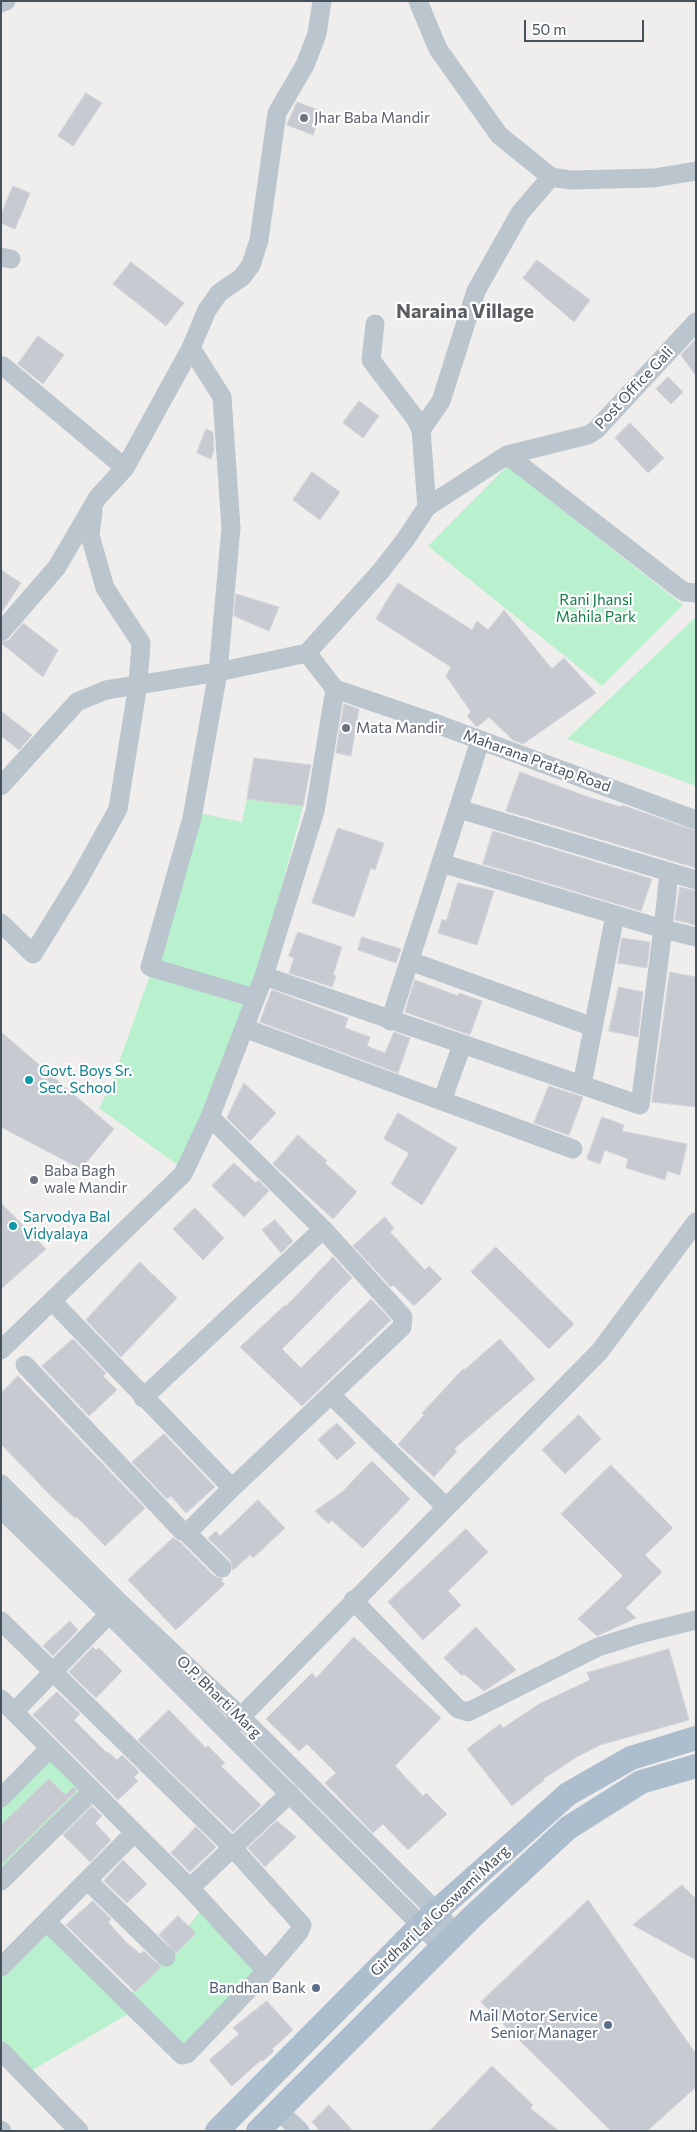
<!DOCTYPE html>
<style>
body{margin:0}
#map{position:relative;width:697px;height:2132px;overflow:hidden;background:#f0eded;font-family:Commissioner,sans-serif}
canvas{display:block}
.frame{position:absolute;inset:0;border:2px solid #45525b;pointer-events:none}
.scale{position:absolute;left:524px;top:20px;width:120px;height:22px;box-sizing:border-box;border:2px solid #45525b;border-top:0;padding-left:6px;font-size:15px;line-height:18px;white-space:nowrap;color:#45525b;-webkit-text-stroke:4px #fff;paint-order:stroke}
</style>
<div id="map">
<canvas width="697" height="2132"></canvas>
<div class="frame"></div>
<div class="scale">50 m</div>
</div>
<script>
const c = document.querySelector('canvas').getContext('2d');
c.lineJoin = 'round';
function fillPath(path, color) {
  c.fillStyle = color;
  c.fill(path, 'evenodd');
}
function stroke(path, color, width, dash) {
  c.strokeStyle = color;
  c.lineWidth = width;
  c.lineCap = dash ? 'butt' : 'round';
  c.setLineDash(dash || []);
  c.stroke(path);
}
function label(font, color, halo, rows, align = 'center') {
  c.font = font + ' Commissioner,sans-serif';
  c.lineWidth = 4.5;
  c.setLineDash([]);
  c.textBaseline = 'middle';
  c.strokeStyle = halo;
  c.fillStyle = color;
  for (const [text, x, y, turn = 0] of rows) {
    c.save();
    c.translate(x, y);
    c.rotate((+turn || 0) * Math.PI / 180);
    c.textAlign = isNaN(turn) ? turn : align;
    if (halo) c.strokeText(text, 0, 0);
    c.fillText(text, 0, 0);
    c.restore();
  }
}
const green = new Path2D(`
 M 507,466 L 683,605 L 602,686 L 428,546 Z
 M 696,617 L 696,786 L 567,739 Z
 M 247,799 L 303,806 L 258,976 L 207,1116 L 179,1166 L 99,1108 L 111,1085 L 155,961 L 185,810 L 242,822 Z
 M 50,1748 L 92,1791 L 1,1881 L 1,1798 Z
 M 205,1906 L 266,1971 L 185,2056 L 133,2011 L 24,2075 L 1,2051 L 1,1967 L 48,1923 L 126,1999 Z`);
const building = new Path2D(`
 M 86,93 L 102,103 L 73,146 L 58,136 Z
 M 297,102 L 321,111 L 313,135 L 287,125 Z
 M 13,186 L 30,193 L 15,229 L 1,223 L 1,215 Z
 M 537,260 L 590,300 L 574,322 L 523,278 Z
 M 131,262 L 184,303 L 166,326 L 113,284 Z
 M 38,336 L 64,355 L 43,384 L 18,364 Z
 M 696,339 L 696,376 L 681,355 Z
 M 668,377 L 683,392 L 671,404 L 656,389 Z
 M 359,401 L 379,416 L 363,438 L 343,423 Z
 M 630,423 L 664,458 L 648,473 L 615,438 Z
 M 206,429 L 213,432 L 214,450 L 211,459 L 197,453 Z
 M 312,472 L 340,492 L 320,520 L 293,500 Z
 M 1,570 L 21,583 L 1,613 Z
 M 398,583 L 472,630 L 477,621 L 488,630 L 504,610 L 552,669 L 564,658 L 596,693 L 523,744 L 513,740 L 489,717 L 477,727 L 467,716 L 471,712 L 446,676 L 451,667 L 376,619 Z
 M 236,594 L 279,607 L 269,631 L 234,616 Z
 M 23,623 L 58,650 L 43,677 L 1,643 L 9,640 Z
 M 344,704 L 359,709 L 351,756 L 336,753 Z
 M 1,711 L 32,735 L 19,750 L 1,736 Z
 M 254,758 L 311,765 L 303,806 L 247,799 Z
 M 520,772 L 591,798 L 621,807 L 622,805 L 696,831 L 696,868 L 506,811 Z
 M 338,828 L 384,843 L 375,870 L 371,868 L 354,917 L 312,903 Z
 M 493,831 L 652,879 L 641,911 L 483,864 Z
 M 458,883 L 494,891 L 477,945 L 438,933 L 442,919 L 446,921 Z
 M 680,887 L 696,891 L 696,925 L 675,920 Z
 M 298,932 L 342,947 L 333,975 L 336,976 L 332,987 L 289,973 L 294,958 L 289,956 Z
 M 362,937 L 401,949 L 396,963 L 358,950 Z
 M 622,938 L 650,942 L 647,968 L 618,963 Z
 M 670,972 L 696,977 L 696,1107 L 652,1102 Z
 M 415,980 L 458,996 L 459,993 L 482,1001 L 470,1035 L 405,1012 Z
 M 619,987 L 643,992 L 638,1037 L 609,1031 Z
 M 272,990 L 348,1018 L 345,1028 L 370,1037 L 367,1046 L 385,1053 L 394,1032 L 410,1038 L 398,1073 L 260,1022 Z
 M 1,1032 L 114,1129 L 81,1169 L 1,1127 Z
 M 244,1083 L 276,1113 L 250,1141 L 227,1118 Z
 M 549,1086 L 583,1097 L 569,1135 L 534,1123 Z
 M 398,1113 L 457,1148 L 422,1205 L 391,1184 L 409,1153 L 384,1139 Z
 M 602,1117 L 624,1125 L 622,1131 L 687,1144 L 680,1175 L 667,1171 L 665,1180 L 626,1168 L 628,1159 L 605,1150 L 600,1164 L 587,1159 Z
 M 298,1135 L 327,1161 L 325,1163 L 357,1192 L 333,1219 L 273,1164 Z
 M 234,1163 L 256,1183 L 258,1180 L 269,1191 L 244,1217 L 212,1186 Z
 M 1,1203 L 46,1249 L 1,1289 Z
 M 195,1208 L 224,1238 L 203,1260 L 173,1229 Z
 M 385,1217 L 394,1228 L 390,1232 L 425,1270 L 429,1266 L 442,1279 L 414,1306 L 393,1285 L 391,1287 L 353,1246 Z
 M 275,1220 L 293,1241 L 281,1253 L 262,1230 Z
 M 496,1247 L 574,1324 L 549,1349 L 471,1272 Z
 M 333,1257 L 352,1278 L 282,1349 L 301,1368 L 371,1299 L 391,1320 L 302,1406 L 240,1347 L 285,1305 L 286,1306 Z
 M 140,1262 L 177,1298 L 121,1357 L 86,1320 Z
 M 73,1339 L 106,1373 L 103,1376 L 117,1390 L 89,1416 L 42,1366 Z
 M 500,1339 L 535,1379 L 454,1449 L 457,1451 L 434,1477 L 398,1444 L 424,1415 L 422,1413 L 463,1369 L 464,1370 Z
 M 18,1376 L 145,1508 L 105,1546 L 77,1517 L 75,1518 L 52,1497 L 1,1444 L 1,1393 Z
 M 579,1415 L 601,1439 L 565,1474 L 542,1450 Z
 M 337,1423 L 356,1443 L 337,1460 L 318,1440 Z
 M 164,1434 L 215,1487 L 186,1513 L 171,1496 L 167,1499 L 132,1462 Z
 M 372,1461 L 410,1499 L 363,1548 L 331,1520 L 329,1524 L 315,1511 L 342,1492 Z
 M 611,1465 L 673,1528 L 645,1555 L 662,1572 L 626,1608 L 636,1618 L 597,1636 L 578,1619 L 623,1576 L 561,1514 Z
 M 258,1500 L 285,1528 L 253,1558 L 250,1555 L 233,1570 L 230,1560 L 208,1538 L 216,1531 L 220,1536 Z
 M 466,1529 L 488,1552 L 448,1591 L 461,1605 L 423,1640 L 388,1602 Z
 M 173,1538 L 180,1542 L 214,1576 L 223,1579 L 221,1581 L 225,1584 L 176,1630 L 128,1580 Z
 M 70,1621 L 78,1630 L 53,1656 L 43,1646 Z
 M 476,1627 L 516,1670 L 484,1691 L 464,1674 L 462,1676 L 444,1658 Z
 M 354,1637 L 441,1718 L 395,1766 L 423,1796 L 426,1793 L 447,1814 L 408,1850 L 383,1824 L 373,1833 L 325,1783 L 336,1773 L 307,1744 L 299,1751 L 266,1719 L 312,1673 L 316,1678 Z
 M 93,1647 L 96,1650 L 99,1648 L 122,1671 L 96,1698 L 69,1672 Z
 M 669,1649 L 689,1720 L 600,1745 L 575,1758 L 543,1779 L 544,1780 L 512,1806 L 467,1749 L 500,1724 L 503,1728 L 539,1704 L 590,1680 L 587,1673 Z
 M 57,1692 L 80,1714 L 74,1720 L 107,1753 L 108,1752 L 117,1760 L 122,1755 L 139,1772 L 134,1777 L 138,1781 L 118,1800 L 33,1715 Z
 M 169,1710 L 206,1748 L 208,1746 L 225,1763 L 221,1766 L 261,1805 L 233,1832 L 138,1740 Z
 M 49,1779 L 65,1795 L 73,1787 L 77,1790 L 1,1865 L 1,1825 Z
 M 92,1806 L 102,1816 L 95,1823 L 111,1840 L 90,1862 L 63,1835 Z
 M 277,1821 L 296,1837 L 265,1867 L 248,1848 Z
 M 196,1827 L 216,1847 L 190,1872 L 171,1853 Z
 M 123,1860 L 147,1884 L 127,1903 L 104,1881 Z
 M 682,1885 L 696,1899 L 696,1960 L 633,1925 Z
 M 588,1900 L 696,2054 L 696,2087 L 647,2131 L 611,2131 L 481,2002 Z
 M 93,1901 L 111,1919 L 108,1922 L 126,1942 L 140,1954 L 144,1951 L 161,1967 L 135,1992 L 66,1925 Z
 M 178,1916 L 196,1933 L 176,1953 L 159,1935 Z
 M 267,2001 L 293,2030 L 272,2049 L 274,2051 L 263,2061 L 261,2060 L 232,2086 L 209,2060 L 239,2034 L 233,2028 Z
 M 492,2066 L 533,2105 L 530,2108 L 559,2131 L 430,2131 Z
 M 329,2105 L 353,2131 L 320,2131 L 312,2122 Z`);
const minor = new Path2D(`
 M 418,1 L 438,49 L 499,135 L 551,177 L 570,180 L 654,178 L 696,171
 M 1,3 L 6,1
 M 1,257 L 11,259
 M 375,324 L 371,360 L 415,418 L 421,430 L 427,507
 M 191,348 L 222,397 L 231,528 L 218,672 L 192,818 L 150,967 L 255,998
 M 1,368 L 3,366 L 125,468
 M 421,430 L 441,401 L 476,291 L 520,213 L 551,177
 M 507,455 L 680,589 L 685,592 L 696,593
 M 1,632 L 57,567 L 98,497 L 125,468 L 191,348 L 207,310 L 219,293 L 242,277 L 251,265 L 259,240 L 277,113 L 305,65 L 317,34 L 322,1
 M 307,653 L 335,689 L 426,720 L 696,820
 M 1,786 L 77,702 L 106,690 L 218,672 L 307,653 L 380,572 L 405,540 L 427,507 L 507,455 L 588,435 L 596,430 L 696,322
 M 459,809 L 696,880
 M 441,863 L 480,741
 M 669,873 L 663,929 L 696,937
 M 1,923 L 33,954 L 78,881 L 118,809 L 138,684 L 141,643 L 105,588 L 90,535 L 93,511
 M 410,961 L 593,1027
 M 264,976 L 640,1105 L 663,929 L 441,863 L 390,1021
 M 244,1028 L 573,1149
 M 582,1085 L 615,915
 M 442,1101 L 462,1045
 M 210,1117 L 323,1229
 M 52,1301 L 232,1488 L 402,1327 L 403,1317 L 323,1229 L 143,1398
 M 1,1350 L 183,1174 L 210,1117 L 264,976 L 315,811 L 335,689
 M 25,1365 L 182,1531 L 189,1531 L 232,1488
 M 331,1395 L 445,1506
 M 1,1484 L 120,1603 L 240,1716 L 436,1911 L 455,1934
 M 1,1509 L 109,1614 L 442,1946
 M 185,1531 L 222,1568
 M 353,1600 L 458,1709 L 468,1712 L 598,1647 L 643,1633 L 696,1620
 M 1,1621 L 233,1848 L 302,1925 L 299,1932 L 266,1971 L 187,2054 L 182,2055 L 48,1923
 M 1,1699 L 14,1712 L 117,1606
 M 14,1712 L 190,1888 L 266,1971
 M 227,1731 L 600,1351 L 696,1222
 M 1,1798 L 50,1748
 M 1,1881 L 92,1791
 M 88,1881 L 166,1957
 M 190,1888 L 290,1793
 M 1,1967 L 134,1833
 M 1,2051 L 79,2131
 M 278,2110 L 300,2131
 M 1,2130 L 2,2131`);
const major = new Path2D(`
 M 217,2131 L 422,1924 L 568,1794 L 631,1758 L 696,1738
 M 258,2131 L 472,1917 L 568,1828 L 641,1782 L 696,1766`);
const markers = [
 [304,118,5,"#6b7280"],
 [346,728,5,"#6b7280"],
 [29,1080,5,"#0f9aa8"],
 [34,1180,5,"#6b7280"],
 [13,1226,5,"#0f9aa8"],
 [316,1988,5,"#5c6f8a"],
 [608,2025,5,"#5c6f8a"]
];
const worshipNames = [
 ["Jhar Baba Mandir",314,118],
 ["Mata Mandir",356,728],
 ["Baba Bagh",44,1171],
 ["wale Mandir",44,1188]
];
const streetNames = [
 ["Post Office Gali",634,388,-47],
 ["Maharana Pratap Road",537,761,20],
 ["O.P. Bharti Marg",219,1697,44],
 ["Girdhari Lal Goswami Marg",440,1911,-43]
];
const parkNames = [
 ["Rani Jhansi",596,600],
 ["Mahila Park",596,617]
];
const cultureNames = [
 ["Govt. Boys Sr.",39,1071],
 ["Sec. School",39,1088],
 ["Sarvodya Bal",23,1217],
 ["Vidyalaya",23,1234]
];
const serviceNames = [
 ["Bandhan Bank",306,1988],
 ["Mail Motor Service",598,2016],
 ["Senior Manager",598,2033]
];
const districtNames = [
 ["Naraina Village",465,311]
];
fillPath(green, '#b9f0cd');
fillPath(building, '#c7cad0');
stroke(building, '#d1d4d9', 1);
stroke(minor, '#bbc5cd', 19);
stroke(major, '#acbece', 24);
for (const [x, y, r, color] of markers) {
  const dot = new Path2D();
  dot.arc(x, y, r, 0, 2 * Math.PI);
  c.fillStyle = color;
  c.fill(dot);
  stroke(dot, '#fff', 2);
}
label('15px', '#5b616d', '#fff', worshipNames, 'left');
label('15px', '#45525b', '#fff', streetNames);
label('15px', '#137f46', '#fff', parkNames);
label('15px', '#0d838f', '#fff', cultureNames, 'left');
label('15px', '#4e5e75', '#fff', serviceNames, 'right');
label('bold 20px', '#5a5e63', '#fff', districtNames);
</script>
